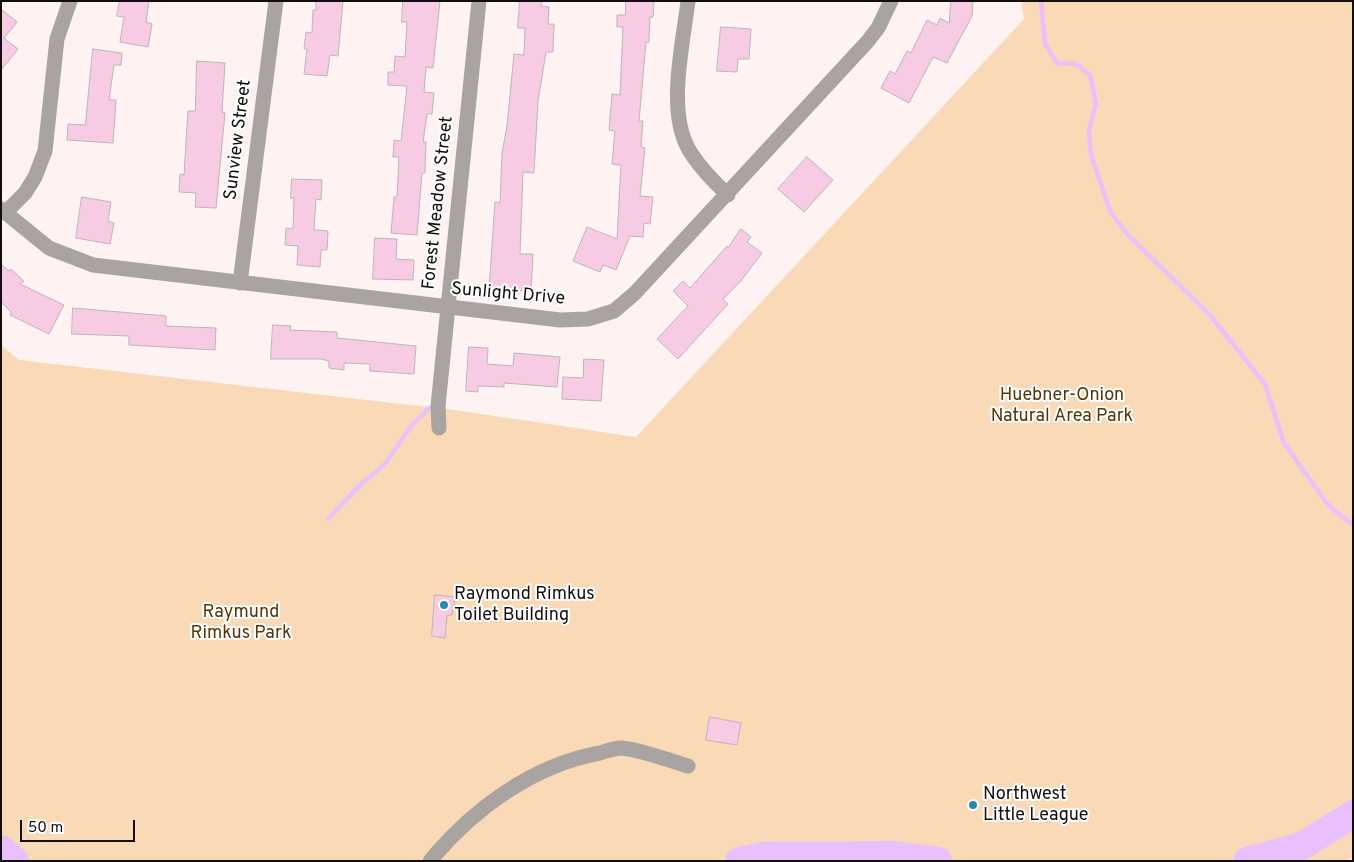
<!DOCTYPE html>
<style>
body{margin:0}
#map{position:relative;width:1354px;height:862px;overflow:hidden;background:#fef2f3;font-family:Overpass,sans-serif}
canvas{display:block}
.frame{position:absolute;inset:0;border:2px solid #120e0e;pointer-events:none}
.scale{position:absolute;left:20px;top:820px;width:115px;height:22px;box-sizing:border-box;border:2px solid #120e0e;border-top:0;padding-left:6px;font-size:15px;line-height:18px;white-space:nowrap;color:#120e0e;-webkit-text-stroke:4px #fff;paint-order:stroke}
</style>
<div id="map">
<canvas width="1354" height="862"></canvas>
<div class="frame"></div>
<div class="scale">50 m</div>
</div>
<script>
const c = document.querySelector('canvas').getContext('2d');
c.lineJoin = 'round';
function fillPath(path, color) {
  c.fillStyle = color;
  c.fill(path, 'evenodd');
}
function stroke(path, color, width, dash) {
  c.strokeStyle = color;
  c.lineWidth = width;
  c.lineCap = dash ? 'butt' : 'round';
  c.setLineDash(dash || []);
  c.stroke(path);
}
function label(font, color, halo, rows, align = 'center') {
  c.font = font + ' Overpass,sans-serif';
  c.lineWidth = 4;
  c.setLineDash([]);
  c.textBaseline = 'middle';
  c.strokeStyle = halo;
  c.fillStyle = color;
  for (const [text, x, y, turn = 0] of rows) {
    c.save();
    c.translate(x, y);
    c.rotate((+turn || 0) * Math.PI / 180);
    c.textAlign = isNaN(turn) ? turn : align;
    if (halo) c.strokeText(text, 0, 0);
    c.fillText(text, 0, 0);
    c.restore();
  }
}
const green = new Path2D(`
 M 1021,1 L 1353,1 L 1353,856 L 1348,861 L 1,861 L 1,345 L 19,360 L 454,410 L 636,437 L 1024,19 Z`);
const stream = new Path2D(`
 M 1041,1 L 1045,44 L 1057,63 L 1076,64 L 1090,75 L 1096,103 L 1089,131 L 1091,155 L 1110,211 L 1127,234 L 1210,315 L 1265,384 L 1284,443 L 1328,505 L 1353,525
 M 328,519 L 360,485 L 384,465 L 412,425 L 429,408`);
const river = new Path2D(`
 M 1,849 L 15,861
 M 739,861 L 760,856 L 893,855 L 938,861
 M 1247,861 L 1302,846 L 1353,814`);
const building = new Path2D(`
 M 120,1 L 149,1 L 146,22 L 152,24 L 148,47 L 120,42 L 124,17 L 117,16 Z
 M 316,1 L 343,1 L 338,56 L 330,55 L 327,76 L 304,74 L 307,49 L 304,49 L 306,32 L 312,33 L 313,10 L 316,10 Z
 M 403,1 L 440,1 L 433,68 L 426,67 L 424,92 L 434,93 L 432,114 L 427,114 L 423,142 L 426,142 L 425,173 L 422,173 L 417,235 L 391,233 L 394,197 L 397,197 L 399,157 L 393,157 L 394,140 L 401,141 L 407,86 L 388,85 L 388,72 L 394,72 L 395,56 L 405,57 L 407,22 L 402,22 Z
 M 520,1 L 542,1 L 541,6 L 549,7 L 548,24 L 554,24 L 553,52 L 546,52 L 538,101 L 534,173 L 523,172 L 520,254 L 533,254 L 531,291 L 489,289 L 495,202 L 500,203 L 502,153 L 507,126 L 514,54 L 524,55 L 525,28 L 518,28 Z
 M 626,1 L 654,1 L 653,17 L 650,17 L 649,42 L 646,42 L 639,121 L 643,121 L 641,147 L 645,148 L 640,196 L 653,197 L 650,224 L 644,223 L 643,237 L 630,236 L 616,270 L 603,265 L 600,272 L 573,261 L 587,227 L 617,239 L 621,165 L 612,164 L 615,131 L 609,130 L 612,94 L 620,95 L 623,27 L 617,27 L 617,15 L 625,15 Z
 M 951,1 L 973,1 L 972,16 L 947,63 L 933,57 L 909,103 L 881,88 L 890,71 L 895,74 L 907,51 L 911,53 L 927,20 L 937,25 L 940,18 L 949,23 Z
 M 1,9 L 17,22 L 4,38 L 18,49 L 1,70 Z
 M 721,27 L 751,29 L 749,59 L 738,59 L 737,72 L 717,71 Z
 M 93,49 L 122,53 L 121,65 L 114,65 L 109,100 L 116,100 L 113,143 L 67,140 L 68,124 L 85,125 Z
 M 197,61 L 225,63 L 222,112 L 225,113 L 216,208 L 195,207 L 196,193 L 179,192 L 180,174 L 184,175 L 188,111 L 195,111 Z
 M 807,157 L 833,180 L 804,212 L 778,189 Z
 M 292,179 L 322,180 L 321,200 L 316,199 L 314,230 L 328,231 L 327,250 L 321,250 L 320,267 L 297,265 L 298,246 L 285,245 L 286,228 L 293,229 L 294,198 L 291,198 Z
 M 82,197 L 111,202 L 108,221 L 114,223 L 110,244 L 76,238 Z
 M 741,229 L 751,237 L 747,242 L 762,253 L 740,282 L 723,299 L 728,304 L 678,359 L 657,339 L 688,306 L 673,291 L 683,281 L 690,288 L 727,246 L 728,247 Z
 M 375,238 L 397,239 L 396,259 L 414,260 L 413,280 L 373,279 Z
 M 1,264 L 9,271 L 11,269 L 24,281 L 20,284 L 64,305 L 49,334 L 10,315 L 11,312 L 1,302 Z
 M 73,308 L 166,316 L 166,326 L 216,328 L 215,350 L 129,345 L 129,336 L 72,334 Z
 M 273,325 L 291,326 L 290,330 L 337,332 L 337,338 L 416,346 L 414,374 L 370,371 L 370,364 L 344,363 L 344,370 L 329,368 L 329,361 L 321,359 L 271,359 Z
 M 469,347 L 488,348 L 487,364 L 513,366 L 514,353 L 560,357 L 557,387 L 504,383 L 504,387 L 478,386 L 478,392 L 466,391 Z
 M 584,359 L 604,360 L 601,401 L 562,399 L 563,377 L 583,378 Z
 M 435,595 L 455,597 L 452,615 L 447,615 L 445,638 L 432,636 Z
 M 710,717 L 741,723 L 737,745 L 706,740 Z`);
const minor = new Path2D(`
 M 688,1 C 683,44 667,109 688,148 C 698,166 713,181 728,195
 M 1,209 L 49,248 L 93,265 L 560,320 L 588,319 L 614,311 L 635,293 L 868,41 L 878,28 L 891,1
 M 5,213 L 25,193 L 35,177 L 45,151 L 57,39 L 70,1
 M 240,283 L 276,1
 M 439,428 L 438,406 L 479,1
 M 430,861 C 473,809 533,765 600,753 C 606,751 615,748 622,748 C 637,749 672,761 688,766`);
const markers = [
 [444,605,5,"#238ab2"],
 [973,805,5,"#238ab2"]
];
const streetNames = [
 ["Sunview Street",239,140,-83],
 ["Forest Meadow Street",439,203,-84],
 ["Sunlight Drive",508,295,5]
];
const parkNames = [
 ["Huebner-Onion",1062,396],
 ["Natural Area Park",1062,417],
 ["Raymund",241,613],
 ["Rimkus Park",241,634]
];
const poiNames = [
 ["Raymond Rimkus",454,595],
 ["Toilet Building",454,616],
 ["Northwest",983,795],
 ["Little League",983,816]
];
fillPath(green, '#f9d9b6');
stroke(stream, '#eabffd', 4.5);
stroke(river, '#eabffd', 28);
fillPath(building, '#f7cbe3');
stroke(building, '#bdb4b9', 1);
stroke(minor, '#a9a4a2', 15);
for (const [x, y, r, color] of markers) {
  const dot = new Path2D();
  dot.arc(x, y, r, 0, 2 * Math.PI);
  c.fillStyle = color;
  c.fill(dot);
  stroke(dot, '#fff', 2);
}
label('18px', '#120e0e', '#fff', streetNames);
label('18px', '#563504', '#fff', parkNames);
label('18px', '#120e0e', '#fff', poiNames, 'left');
</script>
